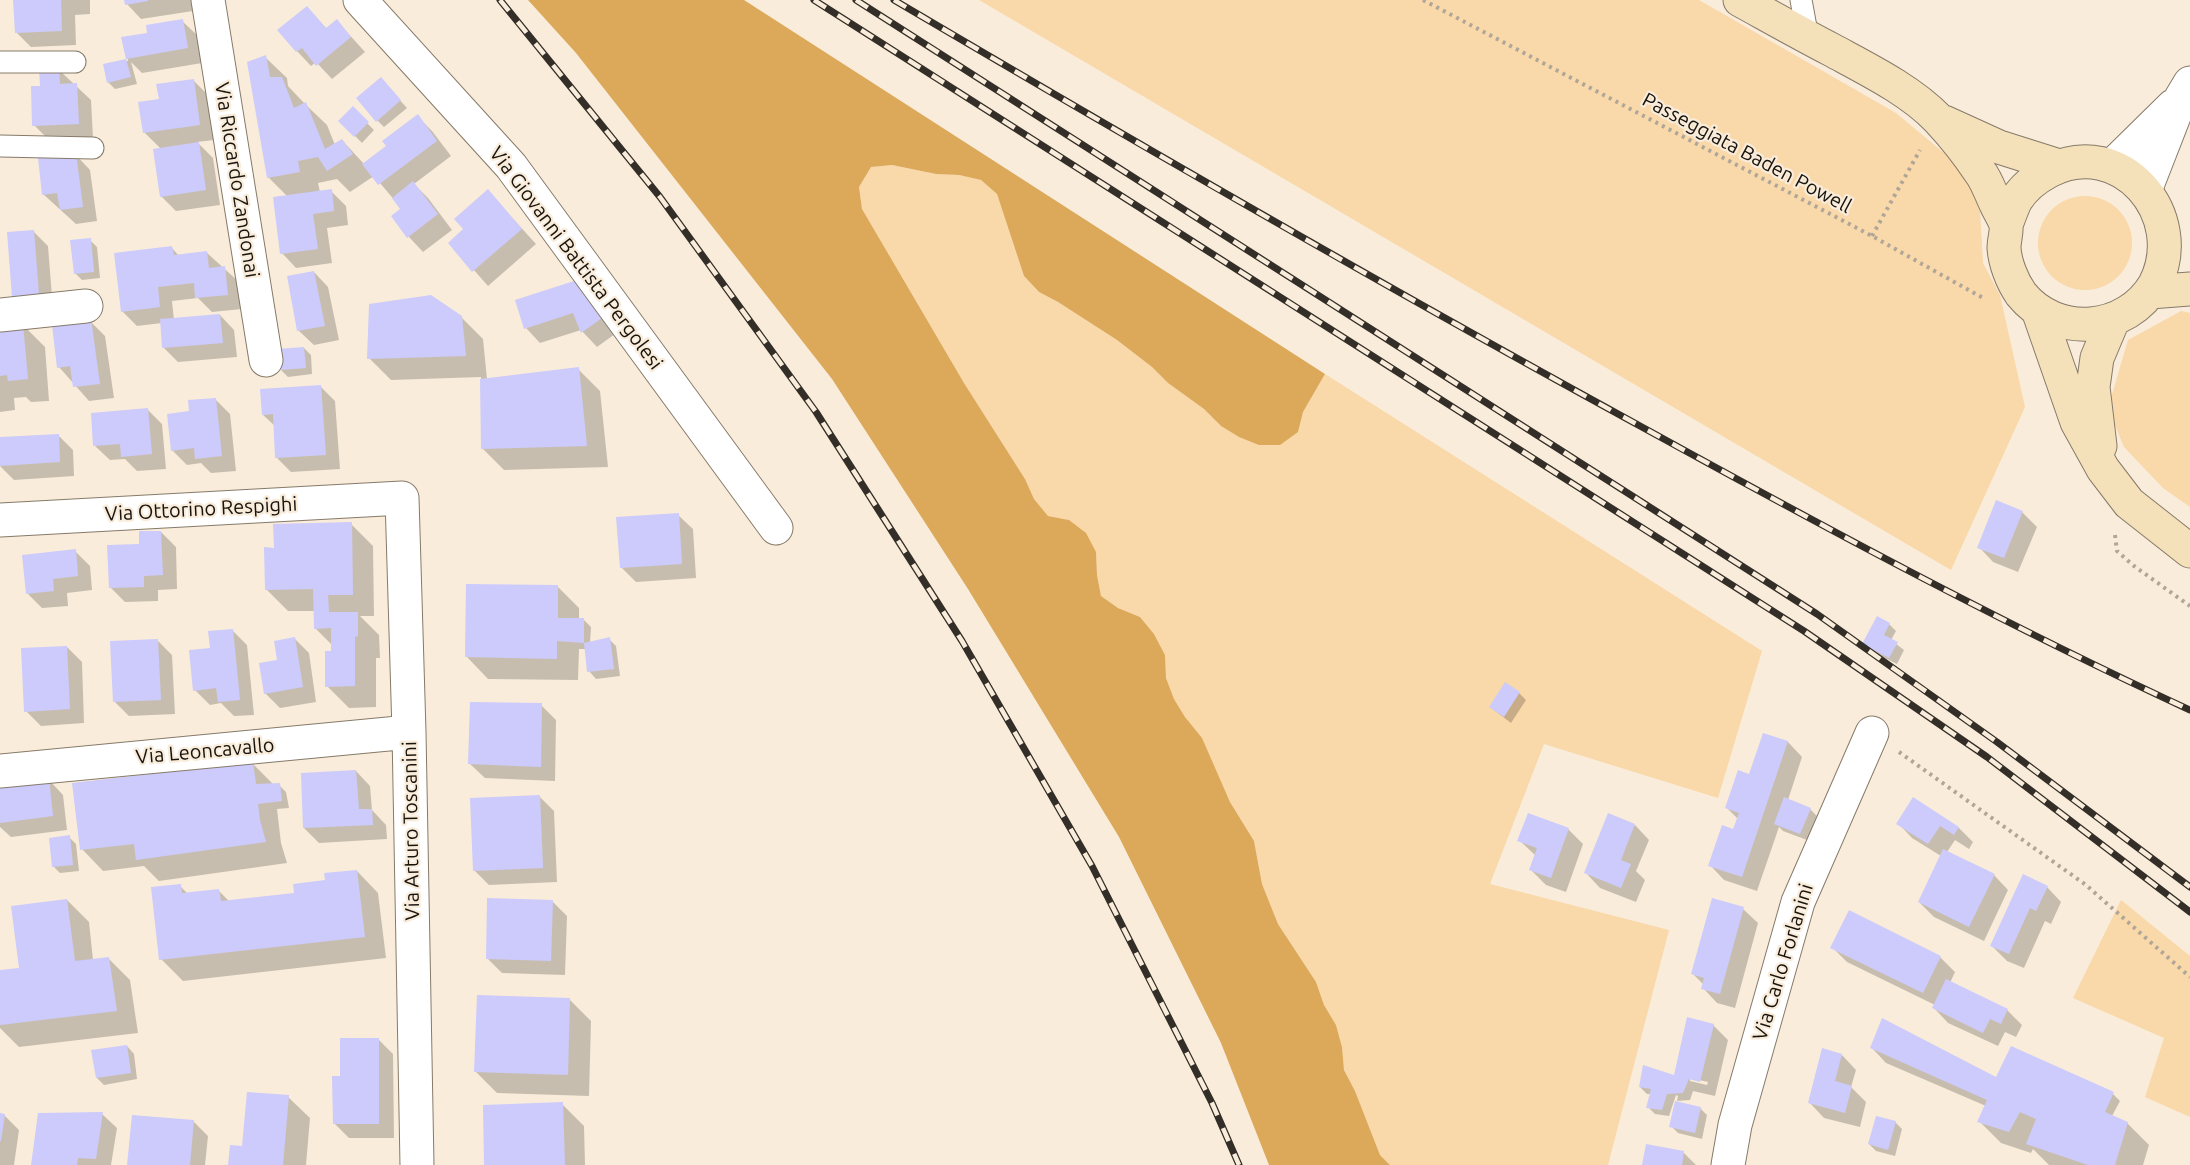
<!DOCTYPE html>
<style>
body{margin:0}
canvas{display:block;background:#f9ecda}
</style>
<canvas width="2190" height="1165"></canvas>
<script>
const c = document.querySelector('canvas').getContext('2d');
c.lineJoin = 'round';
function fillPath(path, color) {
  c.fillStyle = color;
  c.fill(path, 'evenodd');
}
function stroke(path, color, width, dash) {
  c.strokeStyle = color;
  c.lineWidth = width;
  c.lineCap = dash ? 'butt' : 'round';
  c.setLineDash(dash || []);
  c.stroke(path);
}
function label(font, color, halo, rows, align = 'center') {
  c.font = font + ' Ubuntu,sans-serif';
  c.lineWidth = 4.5;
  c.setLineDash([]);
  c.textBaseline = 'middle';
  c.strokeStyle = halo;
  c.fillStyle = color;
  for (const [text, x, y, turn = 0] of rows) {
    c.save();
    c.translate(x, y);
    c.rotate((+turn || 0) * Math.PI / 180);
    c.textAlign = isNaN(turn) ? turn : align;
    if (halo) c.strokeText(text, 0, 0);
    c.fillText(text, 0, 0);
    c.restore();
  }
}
const green = new Path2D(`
 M 979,0 L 1699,0 L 1896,113 L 1961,167 L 1980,210 L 1983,263 L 2000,295 L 2025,407 L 1951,570 Z
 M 892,165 L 936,174 L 959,175 L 981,180 L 997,194 L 1024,276 L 1039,292 L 1058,302 L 1117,340 L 1152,367 L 1168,383 L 1204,409 L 1221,426 L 1239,437 L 1298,432 L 1303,412 L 1325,374 L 1762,651 L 1718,798 L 1544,744 L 1490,884 L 1669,930 L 1608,1165 L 1390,1165 L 1380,1155 L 1355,1091 L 1344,1070 L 1342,1047 L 1336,1025 L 1324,1005 L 1316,982 L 1278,924 L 1262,884 L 1254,841 L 1230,802 L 1202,739 L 1185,717 L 1174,699 L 1166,678 L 1165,655 L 1154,634 L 1140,617 L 1118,608 L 1101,596 L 1097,575 L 1096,552 L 1069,520 L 1048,516 L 1034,499 L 1025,479 L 964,383 L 862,209 L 859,187 L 871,167 Z
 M2038 243a47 47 0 1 1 94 0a47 47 0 1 1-94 0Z
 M 2181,311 L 2190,313 L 2190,507 L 2163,488 L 2124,447 L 2108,408 L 2128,340 Z
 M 2121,900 L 2190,956 L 2190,1117 L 2145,1097 L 2164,1038 L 2073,998 Z`);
const forest = new Path2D(`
 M 528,0 L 744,0 L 1325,374 L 1303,412 L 1298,432 L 1280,445 L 1259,445 L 1239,437 L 1221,426 L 1204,409 L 1168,383 L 1152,367 L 1117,340 L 1058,302 L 1039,292 L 1024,276 L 997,194 L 981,180 L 959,175 L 936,174 L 892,165 L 871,167 L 859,187 L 862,209 L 964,383 L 1025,479 L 1034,499 L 1048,516 L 1069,520 L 1086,533 L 1096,552 L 1097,575 L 1101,596 L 1118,608 L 1140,617 L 1154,634 L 1165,655 L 1166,678 L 1174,699 L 1185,717 L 1202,738 L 1230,802 L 1254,841 L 1262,884 L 1278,924 L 1316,982 L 1324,1005 L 1336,1025 L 1342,1047 L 1344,1070 L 1355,1091 L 1380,1155 L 1390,1165 L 1269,1165 L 1221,1043 L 1119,837 L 968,589 L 832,379 L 576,53 Z`);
const shadow = new Path2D(`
 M 15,0 L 90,0 L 90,14 L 75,15 L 76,45 L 31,47 L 16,32 Z
 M 126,0 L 192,0 L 193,11 L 141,19 L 127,4 Z
 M 307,8 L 327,29 L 337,21 L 365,52 L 332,79 L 316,62 L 311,66 L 297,51 Z
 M 182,21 L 197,35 L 202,63 L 142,73 L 131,62 L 137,84 L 115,89 L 108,82 L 105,65 L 128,61 L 123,39 L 149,34 Z
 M 265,57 L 287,78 L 288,86 L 305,104 L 327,125 L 335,145 L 342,140 L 364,164 L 388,146 L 417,116 L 432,131 L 451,156 L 414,184 L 428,198 L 452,230 L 423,252 L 409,237 L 393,216 L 402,209 L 374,176 L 350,192 L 337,179 L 318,183 L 320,192 L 331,191 L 346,206 L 348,225 L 327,228 L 332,263 L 296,268 L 282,253 L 288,197 L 268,177 Z
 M 58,69 L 91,100 L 93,138 L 49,140 L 34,125 Z
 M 193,80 L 208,95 L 214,140 L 197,142 L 213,158 L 220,205 L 176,211 L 161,196 L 161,149 L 144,132 L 161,101 Z
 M 387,86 L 407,108 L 384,127 L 377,120 Z
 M 353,109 L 374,130 L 362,143 L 340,121 Z
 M 76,155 L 90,170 L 97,221 L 76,224 L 43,194 Z
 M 488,191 L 536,244 L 488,286 L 450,243 L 465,229 Z
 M 34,232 L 48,246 L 53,309 L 28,311 L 13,296 Z
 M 90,240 L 97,247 L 100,278 L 82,280 L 75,273 Z
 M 172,248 L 179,256 L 206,252 L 239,282 L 242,309 L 212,312 L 198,298 L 172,301 L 174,320 L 220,315 L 234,330 L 237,357 L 178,362 L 164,348 L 162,323 L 137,326 L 122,311 Z
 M 314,272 L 328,287 L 339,340 L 314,345 L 299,331 Z
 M 577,282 L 615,334 L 597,347 L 581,330 L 540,343 L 526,328 Z
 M 461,317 L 483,339 L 487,379 L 578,369 L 600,391 L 608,467 L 504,470 L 482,448 L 481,377 L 391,380 L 369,358 Z
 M 90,321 L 105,336 L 114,398 L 89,401 L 59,367 Z
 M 23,325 L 45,347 L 49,401 L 31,402 L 26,397 L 14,398 L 15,410 L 0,412 L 0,327 Z
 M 304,348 L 311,355 L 312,374 L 288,377 L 281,370 Z
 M 321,387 L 335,401 L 340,469 L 291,472 L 277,458 L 275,426 L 263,415 Z
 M 215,399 L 230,414 L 236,471 L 211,473 L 201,463 L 187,465 L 172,450 L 191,412 Z
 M 148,410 L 162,424 L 166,469 L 137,471 L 125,459 L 110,460 L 95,446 Z
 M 58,435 L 73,450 L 74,476 L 14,480 L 0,466 L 0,439 Z
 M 2022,512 L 2037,527 L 2018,572 L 1993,562 L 1979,547 Z
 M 678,515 L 693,529 L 696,578 L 636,582 L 621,567 Z
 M 351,524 L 373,546 L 374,616 L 360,616 L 379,635 L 380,658 L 376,658 L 376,707 L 349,708 L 327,686 L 332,645 L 315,628 L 315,611 L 288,611 L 266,589 Z
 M 161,532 L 176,547 L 177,589 L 158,590 L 158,601 L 125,602 L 110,587 L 141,546 Z
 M 75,551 L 90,566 L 92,590 L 67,593 L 68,606 L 42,608 L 28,594 Z
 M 558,587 L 579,608 L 579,620 L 584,620 L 591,627 L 590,643 L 609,639 L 616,646 L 620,676 L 596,679 L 589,671 L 586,649 L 579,649 L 578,680 L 488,679 L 467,657 Z
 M 1889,624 L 1896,631 L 1891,640 L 1904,650 L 1897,664 L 1871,651 L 1864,644 Z
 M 232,630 L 247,645 L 254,715 L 234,716 L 221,703 L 210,705 L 195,690 L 211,649 Z
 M 295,639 L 309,653 L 316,702 L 280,708 L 265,693 L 279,661 Z
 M 158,641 L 172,655 L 175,714 L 129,716 L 114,701 Z
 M 67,647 L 82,662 L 84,723 L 41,726 L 26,711 Z
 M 1519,693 L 1526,700 L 1511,723 L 1490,707 Z
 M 541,705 L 556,720 L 555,781 L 485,778 L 470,764 Z
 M 1764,734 L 1788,742 L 1802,757 L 1788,800 L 1810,809 L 1817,816 L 1807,840 L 1783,831 L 1779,827 L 1757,891 L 1724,880 L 1710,865 L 1734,830 L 1738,819 L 1727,808 L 1750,775 Z
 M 253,764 L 274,785 L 279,785 L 286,792 L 289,808 L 277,809 L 281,843 L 287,863 L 159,881 L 144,866 L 103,871 L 82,849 Z
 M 356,771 L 370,786 L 372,810 L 386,825 L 387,839 L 319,843 L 304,828 Z
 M 49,780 L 63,795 L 67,830 L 11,837 L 0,827 L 0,786 Z
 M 540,797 L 554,811 L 557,882 L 489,885 L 474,870 Z
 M 1914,799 L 1959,828 L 1973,842 L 1969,849 L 1955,840 L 1947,852 L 1994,875 L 2008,890 L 1984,941 L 1934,917 L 1919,902 L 1941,856 L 1912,838 L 1898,823 Z
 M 1635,825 L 1649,840 L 1636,871 L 1645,880 L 1636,902 L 1600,888 L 1586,873 Z
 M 1568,829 L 1583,844 L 1566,892 L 1546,885 L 1531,870 L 1536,856 L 1519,840 Z
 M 69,837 L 76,844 L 79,871 L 60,873 L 53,866 Z
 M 357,871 L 378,893 L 386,958 L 183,981 L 161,959 L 180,886 L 188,894 L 219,891 L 230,902 L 296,895 Z
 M 2047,887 L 2061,902 L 2051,924 L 2045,921 L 2024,968 L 2007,961 L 1992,946 Z
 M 67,900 L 89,922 L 93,960 L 108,958 L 130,980 L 138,1033 L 19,1047 L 0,1028 L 0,972 L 20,969 Z
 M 552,901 L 567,916 L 565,975 L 502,973 L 487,958 Z
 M 1743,909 L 1758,923 L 1735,1008 L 1717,1003 L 1703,988 L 1704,985 L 1693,974 Z
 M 1849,912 L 1940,957 L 1955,972 L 1950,983 L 2007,1010 L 2022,1025 L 2016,1037 L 2005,1032 L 1998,1046 L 1948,1023 L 1934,1008 L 1935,1005 L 1847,962 L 1832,947 Z
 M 570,1000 L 591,1021 L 589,1096 L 497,1093 L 475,1071 Z
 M 1713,1025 L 1728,1040 L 1715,1096 L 1693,1091 L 1690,1100 L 1677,1101 L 1678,1096 L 1676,1095 L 1669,1116 L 1655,1114 L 1648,1107 L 1651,1094 L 1647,1094 L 1640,1087 L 1675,1076 ZM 1690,1078 L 1708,1082 L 1707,1085 L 1690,1081 Z
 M 378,1039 L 393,1054 L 394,1138 L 349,1138 L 334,1123 L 341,1077 Z
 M 127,1046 L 134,1054 L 137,1079 L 104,1085 L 97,1078 Z
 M 1872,1048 L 1997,1079 L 2113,1094 L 2120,1101 L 2112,1116 L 2127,1123 L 2149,1145 L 2143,1165 L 2049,1165 L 2033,1149 L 2031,1153 L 2001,1143 L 1979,1121 L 1986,1106 L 1886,1063 Z
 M 1842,1055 L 1856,1070 L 1851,1087 L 1866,1102 L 1860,1127 L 1824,1118 L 1810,1103 Z
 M 288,1097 L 310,1118 L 306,1165 L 230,1165 Z
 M 562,1104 L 584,1126 L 585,1165 L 486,1165 Z
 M 1700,1108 L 1707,1115 L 1702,1139 L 1678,1133 L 1671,1126 Z
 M 0,1114 L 4,1115 L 19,1130 L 14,1165 L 0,1165 Z
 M 102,1114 L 117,1128 L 111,1165 L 32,1165 Z
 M 193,1121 L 208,1136 L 205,1165 L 129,1165 Z
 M 1895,1122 L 1902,1129 L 1895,1156 L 1876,1151 L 1869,1144 Z
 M 1647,1146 L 1684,1153 L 1696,1165 L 1644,1165 Z`);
const building = new Path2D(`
 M 13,0 L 61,0 L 62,31 L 15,33 Z
 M 124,0 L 148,0 L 148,1 L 125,5 Z
 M 307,6 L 326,28 L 337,19 L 351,37 L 316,66 L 302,48 L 296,52 L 277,30 Z
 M 183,19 L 188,48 L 126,59 L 121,37 L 147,33 L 146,25 Z
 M 266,55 L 270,77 L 282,77 L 294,108 L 306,102 L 325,149 L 342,139 L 353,154 L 327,171 L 318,157 L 298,161 L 300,172 L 267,178 L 247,62 Z
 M 126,59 L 131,77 L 107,83 L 103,64 Z
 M 39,68 L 59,68 L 60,84 L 77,83 L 79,124 L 32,126 L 31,86 L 40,86 Z
 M 381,77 L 401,100 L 376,122 L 356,98 Z
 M 194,79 L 200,125 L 143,133 L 138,102 L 159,99 L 156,84 Z
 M 353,106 L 369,122 L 354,137 L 338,121 Z
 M 418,114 L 437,141 L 378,185 L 362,164 L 386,146 L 382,141 Z
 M 199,142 L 206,190 L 160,197 L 153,149 Z
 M 76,153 L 83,207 L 60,210 L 57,193 L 42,195 L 38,158 Z
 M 413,181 L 438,214 L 407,238 L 391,216 L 400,209 L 392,198 Z
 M 332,189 L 334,211 L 313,214 L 318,249 L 280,254 L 273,197 Z
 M 488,189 L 522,229 L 472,272 L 448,243 L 463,229 L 454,219 Z
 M 34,230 L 39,295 L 12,297 L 7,232 Z
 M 91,238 L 94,272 L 74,274 L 70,240 Z
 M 172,246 L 174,255 L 207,251 L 209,268 L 225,266 L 228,295 L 195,298 L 194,283 L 158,287 L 160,307 L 121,312 L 114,253 Z
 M 314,271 L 325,326 L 297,331 L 287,276 Z
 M 577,280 L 602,318 L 581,333 L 573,313 L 524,329 L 515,300 Z
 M 431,295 L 462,316 L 466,356 L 367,359 L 369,304 Z
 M 220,314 L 223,343 L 162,348 L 160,319 Z
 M 91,319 L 100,384 L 73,387 L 70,366 L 57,368 L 52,325 Z
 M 23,324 L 28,379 L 8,381 L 7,375 L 0,376 L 0,326 Z
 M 304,347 L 306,368 L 280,370 L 277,349 Z
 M 579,367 L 587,446 L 481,449 L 480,379 Z
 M 321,385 L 326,455 L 275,458 L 273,414 L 262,415 L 260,389 Z
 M 216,398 L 222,456 L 195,459 L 194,448 L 171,451 L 167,414 L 189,411 L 188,400 Z
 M 148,408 L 152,454 L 121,457 L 120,444 L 93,446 L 91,413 Z
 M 59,434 L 60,462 L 0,466 L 0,437 Z
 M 1996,500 L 2023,511 L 2004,558 L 1977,548 Z
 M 679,513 L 682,564 L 620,568 L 616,517 Z
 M 352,522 L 353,595 L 328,595 L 329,612 L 358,612 L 358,636 L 355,637 L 355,686 L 325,687 L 325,651 L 331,651 L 331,628 L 314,629 L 313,589 L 265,590 L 264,547 L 274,548 L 273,524 Z
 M 139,531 L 161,531 L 163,575 L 144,576 L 144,587 L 109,588 L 107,545 L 139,544 Z
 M 76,549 L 78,576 L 53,579 L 54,591 L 26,594 L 22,555 Z
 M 466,584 L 558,585 L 558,618 L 584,618 L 584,643 L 610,637 L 614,669 L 587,672 L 584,643 L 557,641 L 557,659 L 465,657 Z
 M 1877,616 L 1890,623 L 1884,635 L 1898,642 L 1889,658 L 1862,644 Z
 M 233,629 L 240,700 L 218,702 L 216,688 L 193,691 L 189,650 L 210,648 L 208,631 Z
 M 295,637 L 303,687 L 264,694 L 259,663 L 277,660 L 274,641 Z
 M 158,639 L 161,700 L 113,702 L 110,641 Z
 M 67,646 L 70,709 L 24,712 L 21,648 Z
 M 1505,682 L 1520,692 L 1504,717 L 1489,707 Z
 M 470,702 L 542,703 L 541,767 L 468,764 Z
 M 1763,733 L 1788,741 L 1742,877 L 1708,866 L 1722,825 L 1733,829 L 1739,813 L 1725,808 L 1738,770 L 1749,774 Z
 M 253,762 L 256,784 L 280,783 L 282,801 L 258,804 L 260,820 L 266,842 L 136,860 L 134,844 L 80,850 L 72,783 Z
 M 356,770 L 359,809 L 372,809 L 373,825 L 303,828 L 301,773 Z
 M 49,778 L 53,816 L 0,823 L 0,784 Z
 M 540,795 L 543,868 L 473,871 L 470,798 Z
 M 1784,797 L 1811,808 L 1800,834 L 1774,824 Z
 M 1913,797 L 1959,827 L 1954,835 L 1940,826 L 1928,844 L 1896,824 Z
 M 1528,813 L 1569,828 L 1551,878 L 1529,870 L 1537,848 L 1517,841 Z
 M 1608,813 L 1635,824 L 1621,860 L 1631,864 L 1621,888 L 1584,873 Z
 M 70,835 L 73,865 L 52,867 L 49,838 Z
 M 1943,849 L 1995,874 L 1969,927 L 1918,902 Z
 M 357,870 L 365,937 L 159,960 L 151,887 L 181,884 L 182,893 L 219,889 L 221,901 L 294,893 L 293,884 L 325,880 L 324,873 Z
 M 2023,874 L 2048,886 L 2036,911 L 2030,908 L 2009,954 L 1990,946 Z
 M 487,898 L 553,900 L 551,961 L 486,959 Z
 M 1712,898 L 1744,907 L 1720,994 L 1701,989 L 1704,978 L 1691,974 Z
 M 67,899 L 75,961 L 109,957 L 117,1011 L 0,1025 L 0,970 L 19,968 L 11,906 Z
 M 1849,910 L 1941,956 L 1923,993 L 1830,948 Z
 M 1946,979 L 2008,1009 L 2001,1024 L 1990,1019 L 1983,1033 L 1932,1008 Z
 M 477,995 L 570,998 L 568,1075 L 474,1072 Z
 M 1687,1017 L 1714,1024 L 1700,1082 L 1689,1079 L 1683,1093 L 1667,1094 L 1662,1110 L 1646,1108 L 1651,1089 L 1639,1087 L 1643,1065 L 1674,1075 Z
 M 1882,1018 L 1996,1077 L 2011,1046 L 2114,1092 L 2105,1112 L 2128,1122 L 2115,1165 L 2088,1165 L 2026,1144 L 2036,1119 L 2020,1112 L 2009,1132 L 1977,1122 L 1987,1100 L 1870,1048 Z
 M 340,1038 L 379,1038 L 379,1124 L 333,1124 L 332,1076 L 340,1076 Z
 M 127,1045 L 131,1073 L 96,1078 L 91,1050 Z
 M 1822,1048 L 1842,1054 L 1835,1081 L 1852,1086 L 1845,1113 L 1808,1103 Z
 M 247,1092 L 289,1095 L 283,1165 L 228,1165 L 230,1145 L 242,1146 Z
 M 1675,1101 L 1701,1107 L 1695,1133 L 1669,1127 Z
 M 563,1102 L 565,1165 L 484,1165 L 483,1105 Z
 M 103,1112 L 96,1159 L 78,1158 L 77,1165 L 31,1165 L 38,1113 Z
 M 0,1113 L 5,1114 L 1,1141 L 0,1141 Z
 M 132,1115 L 194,1120 L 190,1165 L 127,1165 Z
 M 1876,1116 L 1896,1121 L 1888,1150 L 1868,1144 Z
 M 1646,1144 L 1684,1151 L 1682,1165 L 1642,1165 Z`);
const path = new Path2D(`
 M 1423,0 L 1872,236 L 1983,298
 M 1872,236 L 1920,150
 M 2115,535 L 2117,551 L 2134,566 L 2190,606
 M 1899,752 L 2086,885 L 2190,977`);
const service = new Path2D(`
 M 1801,0 L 1808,38
 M 0,62 L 75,62
 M 0,146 L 93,148`);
const minor = new Path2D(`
 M 208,0 L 266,360
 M 360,0 L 511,166 L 776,528
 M 2112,166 L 2173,106
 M 2146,188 L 2181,98 L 2190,83
 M 0,315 L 86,306
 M 0,520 L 402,498 L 409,732 L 417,1165
 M 0,771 L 409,732
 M 1728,1165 L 1735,1125 L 1798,902 L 1872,733`);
const secondary = new Path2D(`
 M 1740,0 C 1771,17 1801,34 1832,50 C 1867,69 1910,90 1938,119 C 1953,135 1968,154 1980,172 C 1987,181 1991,194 1996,204 C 1999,211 2004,218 2006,225 C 2007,232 2004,240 2004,248 C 2005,263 2012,281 2021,294 C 2057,339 2127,332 2155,284 C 2190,215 2120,134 2049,171 C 2036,178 2024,187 2016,200 C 2012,208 2009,217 2006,225
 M 1944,122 L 1999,147 L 2059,166
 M 2150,292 L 2190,289
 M 2038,310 L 2077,422 L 2103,469 L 2129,503 L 2190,551
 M 2100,446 L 2093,387 L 2097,358 L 2113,320`);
const rail = new Path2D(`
 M 500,0 L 660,197 L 816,412 L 962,641 L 1092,866 L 1212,1103 L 1239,1165
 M 814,0 L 1804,631 L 1987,757 L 2190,912
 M 856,0 L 1817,614 L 1997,742 L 2190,887
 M 894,0 C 1148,150 1403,297 1662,438 C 1835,533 2010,627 2190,710`);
const streetNames = [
 ["Passeggiata Baden Powell",1747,153,28],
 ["Via Riccardo Zandonai",237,180,81],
 ["Via Giovanni Battista Pergolesi",576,258,53],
 ["Via Ottorino Respighi",201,509,-3],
 ["Via Leoncavallo",205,751,-5],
 ["Via Arturo Toscanini",411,831,-91],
 ["Via Carlo Forlanini",1783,962,-73]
];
fillPath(green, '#f9d8a9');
fillPath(forest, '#dca95b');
fillPath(shadow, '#0003');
fillPath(building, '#cccbfc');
stroke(service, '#867a6a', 23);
stroke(minor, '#867a6a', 35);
stroke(secondary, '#867a6a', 35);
stroke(path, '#b0a698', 4, [3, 4.5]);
stroke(service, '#fff', 21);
stroke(minor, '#fff', 33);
stroke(secondary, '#f4e0b9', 33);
stroke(rail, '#332e27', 7);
stroke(rail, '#f9ecda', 4.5, [14]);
label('20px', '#17130d', '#f9ecda', streetNames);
</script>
